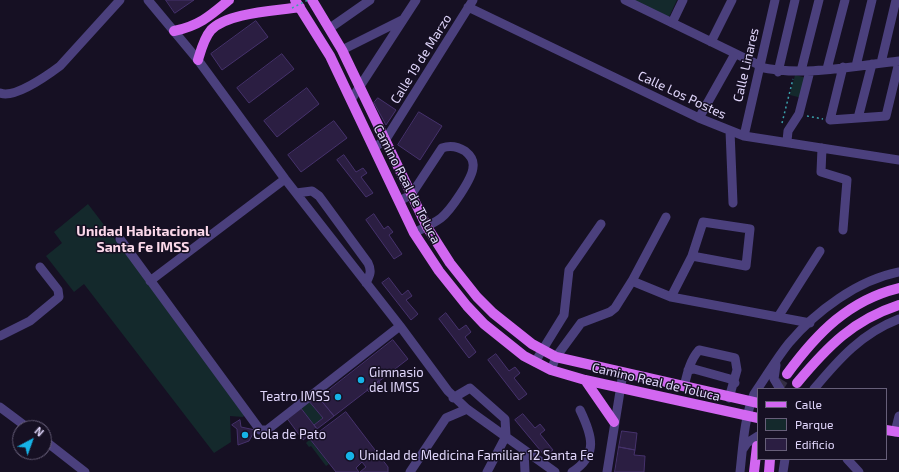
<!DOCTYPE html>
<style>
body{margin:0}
#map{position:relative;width:899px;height:472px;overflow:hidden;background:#161023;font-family:"Exo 2",sans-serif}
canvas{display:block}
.legend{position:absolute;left:757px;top:388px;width:130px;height:72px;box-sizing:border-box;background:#161023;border:1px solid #675f79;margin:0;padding:5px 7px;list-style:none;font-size:12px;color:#e0d6fb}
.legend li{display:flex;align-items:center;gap:8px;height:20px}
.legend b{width:20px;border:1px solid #675f79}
.north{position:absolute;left:12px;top:420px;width:40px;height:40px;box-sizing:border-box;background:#161023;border:1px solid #675f79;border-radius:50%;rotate:41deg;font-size:11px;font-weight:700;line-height:16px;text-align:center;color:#e0d6fb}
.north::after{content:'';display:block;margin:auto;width:14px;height:18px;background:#16b3e7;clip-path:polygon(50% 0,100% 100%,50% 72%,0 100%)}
</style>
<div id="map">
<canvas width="899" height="472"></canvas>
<ul class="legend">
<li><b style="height:5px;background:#d267f1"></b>Calle</li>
<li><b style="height:11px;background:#14292c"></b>Parque</li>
<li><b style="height:11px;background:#2b1e42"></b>Edificio</li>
</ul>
<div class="north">N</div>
</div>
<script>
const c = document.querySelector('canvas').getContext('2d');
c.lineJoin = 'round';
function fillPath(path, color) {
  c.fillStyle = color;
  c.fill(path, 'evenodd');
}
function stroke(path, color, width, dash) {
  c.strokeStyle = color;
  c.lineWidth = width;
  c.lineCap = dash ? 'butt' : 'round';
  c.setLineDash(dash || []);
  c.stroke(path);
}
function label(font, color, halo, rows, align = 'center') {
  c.font = font + ' "Exo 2",sans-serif';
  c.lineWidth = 3;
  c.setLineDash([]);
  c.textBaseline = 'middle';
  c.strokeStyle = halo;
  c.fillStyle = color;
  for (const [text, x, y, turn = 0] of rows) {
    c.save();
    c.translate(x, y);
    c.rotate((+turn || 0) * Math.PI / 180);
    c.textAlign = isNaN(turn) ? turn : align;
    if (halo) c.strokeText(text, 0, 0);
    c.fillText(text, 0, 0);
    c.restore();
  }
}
const green = new Path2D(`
 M 636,0 L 677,0 L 668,19 L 634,3 Z
 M 795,75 L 807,78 L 802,98 L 790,95 Z
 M 88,204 L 247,412 L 243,417 L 230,416 L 231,442 L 214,453 L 84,284 L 74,292 L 46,256 L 62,243 L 54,232 Z
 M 308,400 L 323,418 L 314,425 L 300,407 Z
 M 310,439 L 329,464 L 326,466 L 311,446 L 309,447 L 306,443 Z`);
const building = new Path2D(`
 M 166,0 L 194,0 L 175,13 Z
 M 256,21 L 268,37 L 222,70 L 211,54 Z
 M 282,54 L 294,69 L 249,103 L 237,88 Z
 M 307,88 L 319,104 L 277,137 L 264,121 Z
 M 378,98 L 396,110 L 386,125 L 374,103 Z
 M 419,112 L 442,126 L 420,160 L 398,145 Z
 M 334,121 L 347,138 L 301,172 L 288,155 Z
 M 344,155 L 356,172 L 363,168 L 367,173 L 361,177 L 373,193 L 366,197 L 337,160 Z
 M 374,214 L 384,229 L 388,226 L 393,232 L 389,235 L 402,254 L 394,259 L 366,220 Z
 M 389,278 L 402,295 L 408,290 L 412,296 L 406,300 L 418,314 L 411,320 L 382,283 Z
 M 446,313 L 459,330 L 466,325 L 471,332 L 465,337 L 476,352 L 469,358 L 439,319 Z
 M 393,340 L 408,359 L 334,416 L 319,398 Z
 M 496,354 L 509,371 L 515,367 L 520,373 L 514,378 L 527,394 L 519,400 L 488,360 Z
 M 379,381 L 380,383 L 369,392 L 367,390 Z
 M 316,394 L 334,416 L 317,429 L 314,425 L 323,418 L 308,400 Z
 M 300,407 L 317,429 L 303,440 L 286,417 Z
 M 346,412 L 388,467 L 388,472 L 360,472 L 366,467 L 362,462 L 356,468 L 359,472 L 336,472 L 310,439 Z
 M 523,414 L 535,428 L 540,424 L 545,430 L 540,434 L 553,450 L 545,456 L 515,420 Z
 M 240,420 L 241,427 L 255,430 L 249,441 L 238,445 L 237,429 L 232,425 Z
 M 622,431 L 637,433 L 635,450 L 619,447 Z
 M 619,447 L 635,450 L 634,455 L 645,456 L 644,472 L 615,472 Z`);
const majorTunnel = new Path2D(`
 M 778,389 L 787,374`);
const path = new Path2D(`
 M 807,116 L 823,119
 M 782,123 L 793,79`);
const minor = new Path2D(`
 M 148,0 L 198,60 L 285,179 L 400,326 L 448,391 L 467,409 L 555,472
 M 625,0 L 759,65
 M 468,7 L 699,118 L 744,136 L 899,160
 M 672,23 L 683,0
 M 330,28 L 370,0
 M 711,42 L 732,0
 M 342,50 L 402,20
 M 881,63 L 896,0
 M 856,66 L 872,0
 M 759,67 C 804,77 853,66 899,61
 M 843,67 L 830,120 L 886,116 L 899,62
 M 827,69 L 845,0
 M 801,71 L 819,0
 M 778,72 L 795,0
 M 0,93 C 14,99 48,75 60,66 L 120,0
 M 351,100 L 416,0
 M 699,118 L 735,54
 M 858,118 L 872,64
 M 730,131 L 733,203
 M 744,136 L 775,0
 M 787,141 L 788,131 L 799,114 L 810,71
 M 374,148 L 386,139 L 473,0
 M 822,148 L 821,172 L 847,180 L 843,230
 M 296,193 L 312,191 L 319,196 L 368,263 C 372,271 370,275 366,283
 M 399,201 L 411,195 L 442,148 C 450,145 457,146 465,151 C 470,155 474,161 473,167 C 473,178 450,211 441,218 C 433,224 423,228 414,233
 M 120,239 L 260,430 L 267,430 L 400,326
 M 150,281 L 285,179
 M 632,281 L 671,297 L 810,323
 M 671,297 L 692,256 L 746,266 L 750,229 L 703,222 L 692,256
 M 778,317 L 820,251
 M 0,336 L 30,321 L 59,297 L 58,290 L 40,267
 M 535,362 L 564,315 L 569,270 L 601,224
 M 776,365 L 774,379 L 780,389
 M 551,370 L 556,357 L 581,323 L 610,312 L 615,308 L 632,281 L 666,217
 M 688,370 L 694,369 L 730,379 L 735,383
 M 684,387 C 687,374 690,360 699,350 L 735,358 L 737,370 L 729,398
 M 814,389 C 839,359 862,333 899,319
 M 453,398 L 470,388 L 505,419 L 506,436 L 487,472
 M 0,407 L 28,428
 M 895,432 L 899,416
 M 44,440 L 85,472
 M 743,449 L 747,443 L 758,436
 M 524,450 L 525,472
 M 847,459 L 859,472
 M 410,472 L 446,418 L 467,409
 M 572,472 C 599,455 592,435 580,410
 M 607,472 L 623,373
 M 740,472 C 743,446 744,419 754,394 C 766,377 776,359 789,343 C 816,311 858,280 899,272
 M 783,472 L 785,459`);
const major = new Path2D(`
 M 295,0 L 330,56 L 414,233 L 439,271 L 467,306 L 484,324 L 524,356 L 551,370 L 585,380 L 758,418
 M 312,0 L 342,50 L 427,227 L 450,263 L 477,297 L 493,313 L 532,344 L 556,357 L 758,403
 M 174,31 C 199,26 210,16 229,0
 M 198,60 C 201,50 204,38 211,30 C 228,12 277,11 300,7
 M 787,374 C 817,333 849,300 899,288
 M 585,380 L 614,422
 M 797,383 C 828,346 853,320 899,305
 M 886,430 L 899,432
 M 754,472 L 757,446
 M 769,472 L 770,459`);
const pathBridge = new Path2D(`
 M 292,8 L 308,0`);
const markers = [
 [361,380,4,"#16b3e7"],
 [338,397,4,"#16b3e7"],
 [245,435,4,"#16b3e7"],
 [350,456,5,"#16b3e7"]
];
const streetNames = [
 ["Calle 19 de Marzo",421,59,-58],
 ["Calle Linares",746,65,-77],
 ["Calle Los Postes",682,95,25],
 ["Camino Real de Toluca",407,184,63],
 ["Camino Real de Toluca",656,382,13]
];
const poiNames = [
 ["Gimnasio",369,373],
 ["del IMSS",369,388],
 ["Teatro IMSS",330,397,"right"],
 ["Cola de Pato",253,435],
 ["Unidad de Medicina Familiar 12 Santa Fe",359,456]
];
const neighbourhoodNames = [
 ["Unidad Habitacional",143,231],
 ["Santa Fe IMSS",143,247]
];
fillPath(green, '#14292c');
fillPath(building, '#2b1e42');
stroke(building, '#46326c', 1);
stroke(majorTunnel, '#342e43', 10, [10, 5]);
stroke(path, '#3aa1ab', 1.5, [2, 3]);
stroke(minor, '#4b407d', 9);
stroke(major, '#d267f1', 10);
stroke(pathBridge, '#3aa1ab', 1.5, [2, 3]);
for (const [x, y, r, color] of markers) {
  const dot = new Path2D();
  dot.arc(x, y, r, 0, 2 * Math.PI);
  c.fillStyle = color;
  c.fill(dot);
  stroke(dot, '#161023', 1.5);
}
label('13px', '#e0d6fb', '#161023', streetNames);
label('13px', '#e0d6fb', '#161023', poiNames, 'left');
label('bold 14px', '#fbd8e9', '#161023', neighbourhoodNames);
</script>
